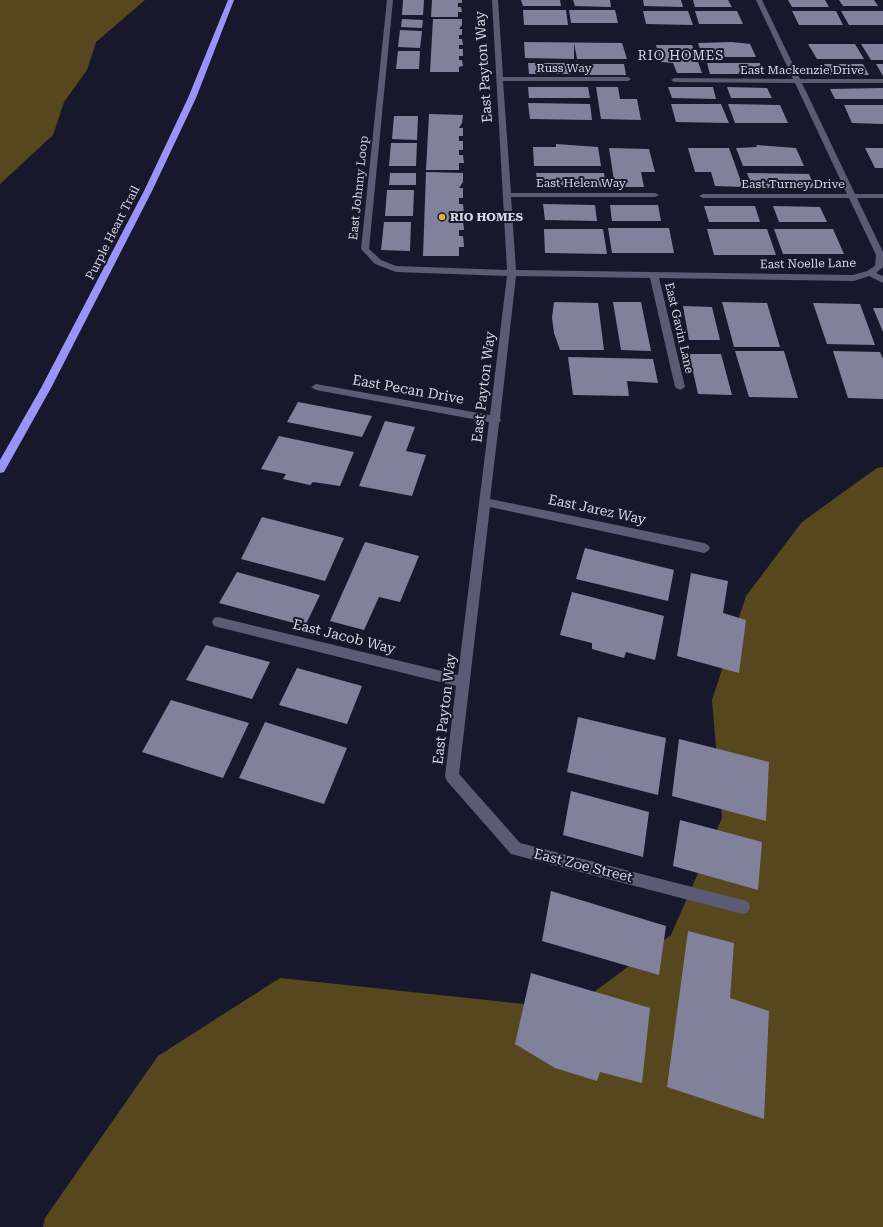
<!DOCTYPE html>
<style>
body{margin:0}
canvas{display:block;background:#18182c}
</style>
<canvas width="883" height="1227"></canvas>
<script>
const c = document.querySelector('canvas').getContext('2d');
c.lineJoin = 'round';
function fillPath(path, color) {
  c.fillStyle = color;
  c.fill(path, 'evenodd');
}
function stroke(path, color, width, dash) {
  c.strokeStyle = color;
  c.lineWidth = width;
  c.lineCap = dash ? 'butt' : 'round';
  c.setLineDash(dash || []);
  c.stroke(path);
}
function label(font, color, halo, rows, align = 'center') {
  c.font = font + ' "Roboto Serif",serif';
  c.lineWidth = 4;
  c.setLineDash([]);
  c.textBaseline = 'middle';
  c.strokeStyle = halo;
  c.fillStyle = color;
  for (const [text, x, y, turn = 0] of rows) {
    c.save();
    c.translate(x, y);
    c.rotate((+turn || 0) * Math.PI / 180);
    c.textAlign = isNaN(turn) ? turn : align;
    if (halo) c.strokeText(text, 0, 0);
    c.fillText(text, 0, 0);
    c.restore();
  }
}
const forest = new Path2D(`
 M 0,0 L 145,0 L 96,42 L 87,70 L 64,102 L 53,135 L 0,184 Z
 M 883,467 L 883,1227 L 43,1227 L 45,1218 L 158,1056 L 280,978 L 571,1009 L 671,935 L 722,818 L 712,700 L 746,596 L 802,522 L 877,468 Z`);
const building = new Path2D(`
 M 403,0 L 424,0 L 423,15 L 402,15 Z
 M 432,0 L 462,0 L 462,3 L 458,3 L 458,7 L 461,7 L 462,12 L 458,12 L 458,17 L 431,17 Z
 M 521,0 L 560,0 L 561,6 L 523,6 Z
 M 573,0 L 610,0 L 611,7 L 575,6 Z
 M 643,0 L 681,0 L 683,7 L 644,6 Z
 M 693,0 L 728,0 L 732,7 L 695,7 Z
 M 788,0 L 825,0 L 829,7 L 792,7 Z
 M 839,0 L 874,0 L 878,6 L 843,6 Z
 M 523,10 L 566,10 L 568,25 L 524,25 Z
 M 569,10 L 615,10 L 618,23 L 571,23 Z
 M 643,11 L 688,11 L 693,25 L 646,24 Z
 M 695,11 L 737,11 L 743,24 L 699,24 Z
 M 792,11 L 836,11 L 843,25 L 799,25 Z
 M 841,11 L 883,11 L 883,25 L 849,25 Z
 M 402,19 L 423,20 L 422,28 L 401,27 Z
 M 433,19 L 462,19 L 462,25 L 459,29 L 462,29 L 462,35 L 459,35 L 459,39 L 462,39 L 463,45 L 459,45 L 459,49 L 463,49 L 463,56 L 459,56 L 459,60 L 462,60 L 463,66 L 459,67 L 459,72 L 430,72 Z
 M 400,30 L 422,31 L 420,48 L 398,47 Z
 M 524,42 L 622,43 L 627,59 L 577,59 L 574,43 L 574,59 L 525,58 Z
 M 732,42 L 750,44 L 756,57 L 703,57 L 698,43 Z
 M 808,44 L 855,44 L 864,59 L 817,59 Z
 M 861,44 L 883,44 L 883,60 L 871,60 Z
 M 656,45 L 692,45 L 702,73 L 677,73 L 673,63 L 661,62 Z
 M 398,51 L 420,51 L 419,69 L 396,69 Z
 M 528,63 L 571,63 L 572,74 L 529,74 Z
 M 707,63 L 760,63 L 764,74 L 710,74 Z
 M 582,64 L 624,64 L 626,75 L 583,75 Z
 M 824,64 L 863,64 L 869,75 L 830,75 Z
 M 876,64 L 883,64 L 883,76 Z
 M 528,87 L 588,87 L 590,98 L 529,98 Z
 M 596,87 L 618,87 L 620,99 L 637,99 L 641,120 L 601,119 Z
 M 668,87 L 713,87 L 716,99 L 672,98 Z
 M 727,87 L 767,88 L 772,98 L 731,98 Z
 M 883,88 L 883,99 L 835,99 L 830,89 Z
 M 528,103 L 590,104 L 592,120 L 530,119 Z
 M 671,104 L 721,104 L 729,123 L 676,122 Z
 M 728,104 L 780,105 L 788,123 L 735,123 Z
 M 844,105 L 883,105 L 883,124 L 852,123 Z
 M 429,114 L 463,115 L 462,123 L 459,128 L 463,128 L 463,136 L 459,136 L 459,141 L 463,141 L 463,150 L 459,150 L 459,155 L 463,155 L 464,163 L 459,163 L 459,170 L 426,170 Z
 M 394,116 L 418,116 L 417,140 L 392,139 Z
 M 391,143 L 417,143 L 416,166 L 389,166 Z
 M 556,144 L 598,147 L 601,166 L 534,166 L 533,147 L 556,147 Z
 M 756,145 L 796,148 L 804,166 L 743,166 L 736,148 L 757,147 Z
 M 609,148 L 649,149 L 655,172 L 641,172 L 644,187 L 615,187 Z
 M 688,148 L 729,148 L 743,187 L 715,186 L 711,172 L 695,172 Z
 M 865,148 L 883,148 L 883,168 L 875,168 Z
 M 426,172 L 463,173 L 463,182 L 459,188 L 463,188 L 463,198 L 459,198 L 459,204 L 463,204 L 464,214 L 459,214 L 459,220 L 463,220 L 464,230 L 459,230 L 459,236 L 463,236 L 464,247 L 459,247 L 459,256 L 423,256 Z
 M 390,173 L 416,173 L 416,185 L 389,185 Z
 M 536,173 L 604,173 L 606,187 L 538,186 Z
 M 747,173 L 809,174 L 815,188 L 753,188 Z
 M 387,190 L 414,190 L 413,216 L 385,216 Z
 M 543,204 L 595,205 L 597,221 L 545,220 Z
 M 610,205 L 658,205 L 661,221 L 612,221 Z
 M 704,206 L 755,206 L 760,222 L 709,222 Z
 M 773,206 L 820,207 L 827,222 L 779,222 Z
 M 384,222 L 411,222 L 410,251 L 381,250 Z
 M 608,228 L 669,228 L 674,253 L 612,253 Z
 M 544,229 L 603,229 L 607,254 L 545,253 Z
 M 707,229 L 767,229 L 776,255 L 714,255 Z
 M 774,229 L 833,229 L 844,254 L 783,254 Z
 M 554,302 L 598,303 L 604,350 L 560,350 L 554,333 L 552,318 Z
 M 613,302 L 641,302 L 651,351 L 621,350 Z
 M 722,302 L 767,303 L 780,347 L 734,347 Z
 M 813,303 L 860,304 L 875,345 L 827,344 Z
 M 683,306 L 712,307 L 720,340 L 689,340 Z
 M 873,308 L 883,308 L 883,332 Z
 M 735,351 L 784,351 L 798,398 L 749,397 Z
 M 833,351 L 880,352 L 883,359 L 883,399 L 848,398 Z
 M 689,354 L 721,354 L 732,395 L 698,394 Z
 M 568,357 L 653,359 L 658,383 L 627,381 L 629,396 L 573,395 Z
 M 298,402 L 372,416 L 362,437 L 287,422 Z
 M 385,421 L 415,427 L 406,451 L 426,455 L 412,496 L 359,486 Z
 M 279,436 L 354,452 L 340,486 L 313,482 L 310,485 L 283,479 L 286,474 L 261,469 Z
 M 262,517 L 344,538 L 325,581 L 241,559 Z
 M 365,542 L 419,556 L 400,602 L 379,597 L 364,630 L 330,621 Z
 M 585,548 L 674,570 L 668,601 L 576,579 Z
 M 237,572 L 320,595 L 305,626 L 219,603 Z
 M 691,573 L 728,581 L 723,613 L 746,620 L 739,673 L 677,656 Z
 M 572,592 L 664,616 L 655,660 L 626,652 L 624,658 L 592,649 L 592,643 L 560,635 Z
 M 206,645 L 270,662 L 252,699 L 186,680 Z
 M 297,668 L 362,686 L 347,724 L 279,705 Z
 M 171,700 L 249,723 L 223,778 L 142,752 Z
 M 578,717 L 666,738 L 658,795 L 567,772 Z
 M 265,722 L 347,748 L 324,804 L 239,778 Z
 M 679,739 L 769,762 L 766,821 L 672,796 Z
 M 571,791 L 649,812 L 643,857 L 563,835 Z
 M 680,820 L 762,842 L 758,890 L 673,866 Z
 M 551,891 L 666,926 L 659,975 L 542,941 Z
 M 688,931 L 734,943 L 730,998 L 769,1011 L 764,1119 L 667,1087 Z
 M 531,973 L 650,1008 L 642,1083 L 600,1072 L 597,1081 L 555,1068 L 515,1044 Z`);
const minor = new Path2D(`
 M 387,0 L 393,0 L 369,249 L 381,260 L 396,266 L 507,270 L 492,0 L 498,0 L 503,77 L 628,77 L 631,79 L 628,81 L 503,81 L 511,193 L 655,193 L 659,195 L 655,197 L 511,197 L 516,270 L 853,275 L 867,271 L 875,266 L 876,255 L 849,198 L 703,198 L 699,196 L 703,194 L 847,194 L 795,83 L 674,82 L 671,80 L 674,78 L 793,79 L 756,0 L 762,0 L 800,79 L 883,79 L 883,83 L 802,83 L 855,194 L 883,194 L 883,198 L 857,198 L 883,252 L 883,267 L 876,273 L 883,276 L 883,283 L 869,276 L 854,281 L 659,278 L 685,387 L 680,390 L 675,387 L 650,278 L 516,276 L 500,418 L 501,420 L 499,423 L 490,499 L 704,543 L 708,545 L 710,548 L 708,551 L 704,553 L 490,507 L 459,774 L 520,843 L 743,900 L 748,902 L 750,907 L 748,912 L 743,914 L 511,854 L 447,781 L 445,776 L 456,686 L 218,627 L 214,626 L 212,622 L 214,618 L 218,617 L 458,675 L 489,422 L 316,390 L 311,387 L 316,384 L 490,415 L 507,276 L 396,272 L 375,264 L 361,249 Z`);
const highway = new Path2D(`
 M 228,0 L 234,0 L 196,98 L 152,191 L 51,388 L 4,472 L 0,473 L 0,460 L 41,388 L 144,191 L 188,98 Z`);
const markers = [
 [442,217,4,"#dbb233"]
];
const farStreetnames = [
 ["Russ Way",564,68],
 ["East Mackenzie Drive",802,70],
 ["East Helen Way",581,183],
 ["East Turney Drive",793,184],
 ["East Johnny Loop",359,188,-84],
 ["Purple Heart Trail",113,233,-63],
 ["East Noelle Lane",808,264,-1],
 ["East Gavin Lane",679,328,77]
];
const farPoinames = [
 ["RIO HOMES",450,217]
];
const farNeighbourhoodnames = [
 ["RIO HOMES",681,56]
];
const streetNames = [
 ["East Payton Way",484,67,-94],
 ["East Payton Way",484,387,-83],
 ["East Pecan Drive",408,390,10],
 ["East Jarez Way",597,510,12],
 ["East Jacob Way",344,637,14],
 ["East Payton Way",445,709,-83],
 ["East Zoe Street",583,866,14]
];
fillPath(forest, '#56471f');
fillPath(building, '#81819c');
fillPath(minor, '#5b5b74');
fillPath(highway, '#9994fa');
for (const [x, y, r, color] of markers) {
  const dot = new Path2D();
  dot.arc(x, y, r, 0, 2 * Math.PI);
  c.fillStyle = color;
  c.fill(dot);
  stroke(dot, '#18182c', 1.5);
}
label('12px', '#d6d7e5', '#18182c', farStreetnames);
label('bold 12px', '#d6d7e5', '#18182c', farPoinames, 'left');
c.letterSpacing = '1px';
label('13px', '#d6d7e5', '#18182c', farNeighbourhoodnames);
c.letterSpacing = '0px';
label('14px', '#d6d7e5', '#18182c', streetNames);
</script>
